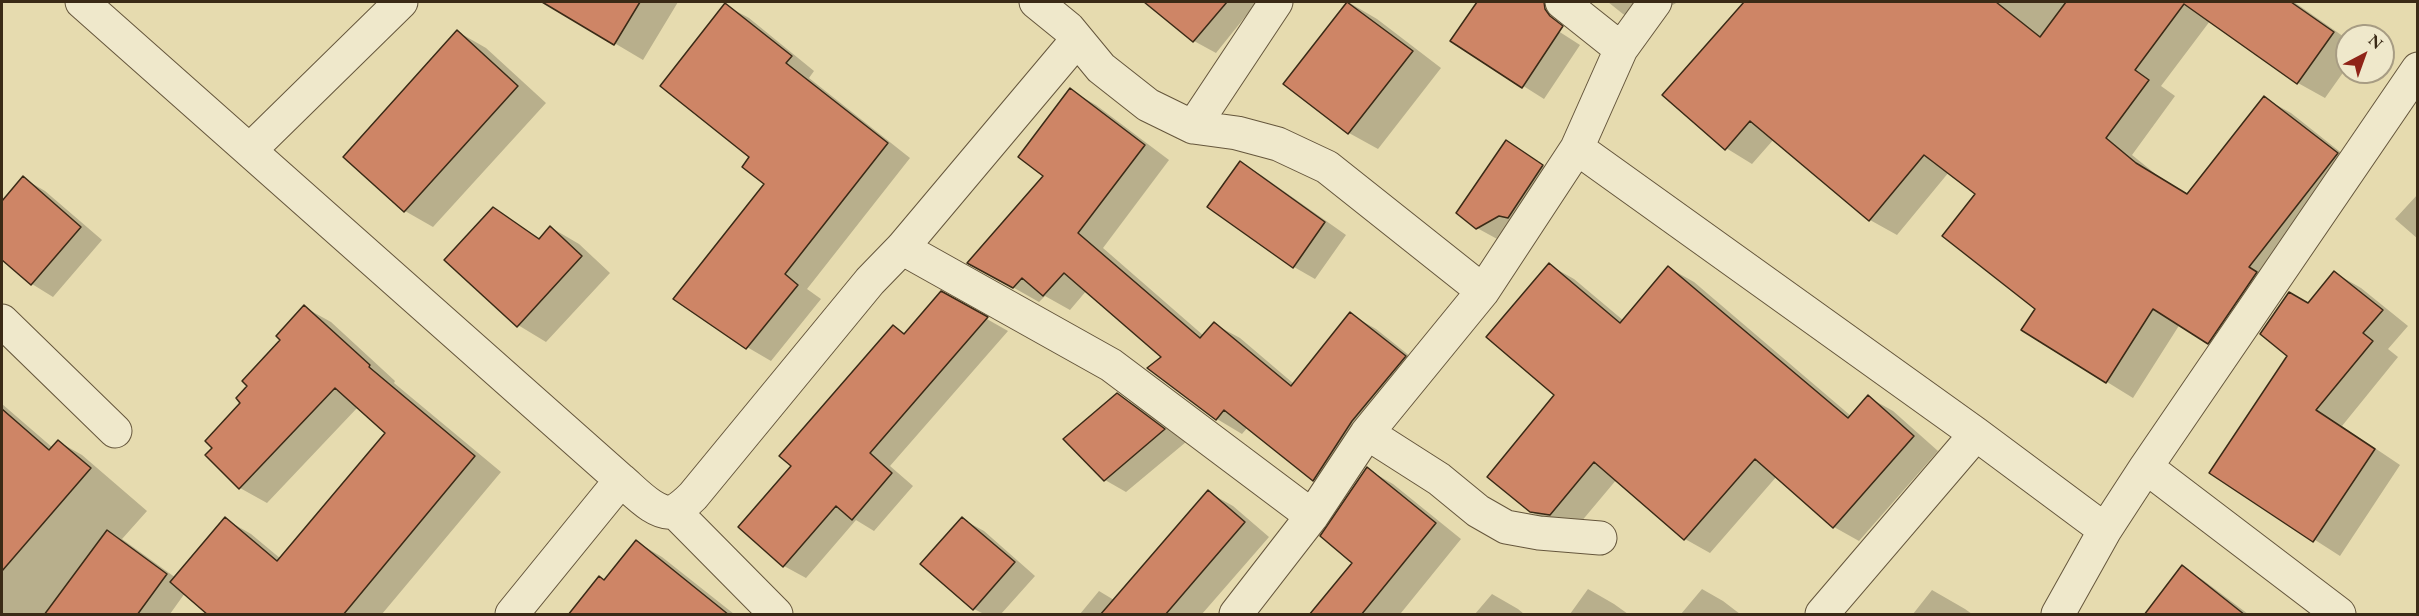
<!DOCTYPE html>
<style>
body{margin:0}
#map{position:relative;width:2419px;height:616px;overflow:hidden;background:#e6dbaf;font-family:"EB Garamond",serif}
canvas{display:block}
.frame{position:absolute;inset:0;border:3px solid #3a2a16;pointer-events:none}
.north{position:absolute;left:2335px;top:24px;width:60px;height:60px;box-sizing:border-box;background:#efe8cb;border:2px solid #a79c83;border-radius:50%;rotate:41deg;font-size:16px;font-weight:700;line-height:24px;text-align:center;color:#3a2a16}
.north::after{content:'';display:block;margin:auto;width:21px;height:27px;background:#8f2418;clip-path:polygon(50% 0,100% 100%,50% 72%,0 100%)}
</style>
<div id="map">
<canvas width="2419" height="616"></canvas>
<div class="frame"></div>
<div class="north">N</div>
</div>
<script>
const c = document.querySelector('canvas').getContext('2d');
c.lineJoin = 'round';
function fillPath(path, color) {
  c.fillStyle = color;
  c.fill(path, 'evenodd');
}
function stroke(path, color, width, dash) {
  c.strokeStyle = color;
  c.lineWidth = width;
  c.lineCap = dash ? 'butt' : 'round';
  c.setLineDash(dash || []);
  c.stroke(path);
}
const shadow = new Path2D(`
 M 545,2 L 678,2 L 643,60 Z
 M 1146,2 L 1257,2 L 1216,53 L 1194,41 Z
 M 1348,2 L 1377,19 L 1441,68 L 1378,149 L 1349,133 L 1285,84 Z
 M 1478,2 L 1513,2 L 1580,45 L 1544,99 L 1452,41 Z
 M 1608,2 L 1678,2 L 1669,7 L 1651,30 L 1623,14 Z
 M 1746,2 L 2294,2 L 2347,39 L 2347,67 L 2325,98 L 2298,83 L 2210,21 L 2161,86 L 2175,96 L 2132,155 L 2163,180 L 2188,195 L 2264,98 L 2291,113 L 2363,170 L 2235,358 L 2180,324 L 2133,398 L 2023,330 L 2037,308 L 1977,193 L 1949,172 L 1897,235 L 1870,220 L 1774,139 L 1752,164 L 1726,148 L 1664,95 Z
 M 725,5 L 749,18 L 814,71 L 809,78 L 910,158 L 807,289 L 821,299 L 771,361 L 747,347 L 767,184 L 751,157 Z
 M 458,32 L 486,48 L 546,103 L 433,227 L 405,211 Z
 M 1070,90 L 1096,105 L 1169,160 L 1103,248 L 1204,336 L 1214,324 L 1240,338 L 1294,384 L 1350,314 L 1376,329 L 1430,372 L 1339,494 L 1314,480 L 1248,427 L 1242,434 L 1217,419 L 1149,368 L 1163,357 L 1087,290 L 1070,310 L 1045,296 L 1039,302 L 970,263 L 1045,176 Z
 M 1506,142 L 1564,179 L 1499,240 L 1477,228 Z
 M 1240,163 L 1261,175 L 1346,235 L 1315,279 L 1294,267 L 1209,207 Z
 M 23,178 L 45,191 L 102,240 L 53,297 L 32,284 L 2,258 L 2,203 Z
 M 2418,194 L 2418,239 L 2395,219 Z
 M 493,209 L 541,239 L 550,227 L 579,244 L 610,273 L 546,342 L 518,325 Z
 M 1549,265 L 1574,279 L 1624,321 L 1669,268 L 1694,282 L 1851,416 L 1868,397 L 1893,411 L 1938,451 L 1859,541 L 1834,527 L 1777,476 L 1710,553 L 1685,539 L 1617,479 L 1575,529 L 1556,526 L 1530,511 L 1557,395 Z
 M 2335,273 L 2361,288 L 2408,326 L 2388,349 L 2398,357 L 2342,426 L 2400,465 L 2340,556 L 2211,473 L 2289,356 L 2308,305 Z
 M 941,293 L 1008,331 L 890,466 L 913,486 L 874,531 L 856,520 L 806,578 L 784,566 L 793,466 L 894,327 L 906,334 Z
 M 304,307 L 331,322 L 395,381 L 394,383 L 501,472 L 382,614 L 211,614 L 185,593 L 170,614 L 2,614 L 2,404 L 53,448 L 59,442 L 82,455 L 147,511 L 122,539 L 176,578 L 225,519 L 251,534 L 281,559 L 388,432 L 358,407 L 267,503 L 240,488 L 207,455 L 214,448 Z
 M 1117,395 L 1139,407 L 1186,442 L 1126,492 L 1105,480 Z
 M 1367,469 L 1393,484 L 1461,539 L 1401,613 L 1403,614 L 1311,614 L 1354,563 Z
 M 1208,492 L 1233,506 L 1269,537 L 1202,614 L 1080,614 L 1099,591 L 1114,600 Z
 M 962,519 L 984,531 L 1035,576 L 1001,614 L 984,614 L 974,609 L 923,564 Z
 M 637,542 L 662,557 L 734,614 L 570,614 L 605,582 Z
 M 2182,567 L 2203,580 L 2248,614 L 2146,614 Z
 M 1588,589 L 1614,604 L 1628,614 L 1570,614 Z
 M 1702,589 L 1723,601 L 1740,614 L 1681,614 Z
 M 1932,590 L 1965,609 L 1972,614 L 1913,614 Z
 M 1492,594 L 1518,609 L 1524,614 L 1475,614 Z`);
const building = new Path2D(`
 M 542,2 L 640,2 L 614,45 Z
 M 1144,2 L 1227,2 L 1193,42 Z
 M 1347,2 L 1413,51 L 1348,134 L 1283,84 Z
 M 1477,2 L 1544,2 L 1545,9 L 1550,16 L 1563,26 L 1522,88 L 1450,41 Z
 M 1744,2 L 1996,2 L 2040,37 L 2066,2 L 2291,2 L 2334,32 L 2297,84 L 2184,4 L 2135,70 L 2149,80 L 2106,138 L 2136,163 L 2187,194 L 2264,96 L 2338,153 L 2249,267 L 2257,272 L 2208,344 L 2153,309 L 2106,383 L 2021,330 L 2035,309 L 1942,236 L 1975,194 L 1924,155 L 1869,221 L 1750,121 L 1725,150 L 1662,95 Z
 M 725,3 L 792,56 L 786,63 L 888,143 L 785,274 L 798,285 L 746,349 L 673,299 L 764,184 L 742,167 L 749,157 L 660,86 Z
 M 457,30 L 518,86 L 404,212 L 343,157 Z
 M 1070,88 L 1145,145 L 1078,233 L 1200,338 L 1214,322 L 1291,386 L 1350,312 L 1406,356 L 1352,421 L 1313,481 L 1224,410 L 1216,420 L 1147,368 L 1161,357 L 1064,273 L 1043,296 L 1022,278 L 1013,288 L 967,263 L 1043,176 L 1018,157 Z
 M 1506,140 L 1543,165 L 1508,218 L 1499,216 L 1476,229 L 1456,213 Z
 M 1240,161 L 1325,222 L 1293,268 L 1207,207 Z
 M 23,176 L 81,227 L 31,285 L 2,260 L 2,201 Z
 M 493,207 L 539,239 L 550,226 L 582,256 L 517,327 L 444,260 Z
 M 1549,263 L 1620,323 L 1668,266 L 1848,418 L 1868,395 L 1914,436 L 1833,528 L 1755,459 L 1684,540 L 1594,462 L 1550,515 L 1530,512 L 1487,477 L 1554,395 L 1486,337 Z
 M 2334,271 L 2383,310 L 2363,333 L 2373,341 L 2316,410 L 2375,449 L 2313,542 L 2209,473 L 2287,356 L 2260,334 L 2289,292 L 2308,303 Z
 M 941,291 L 988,317 L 870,453 L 892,473 L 852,520 L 836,506 L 783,567 L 738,527 L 791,466 L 779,456 L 893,325 L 904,334 Z
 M 304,305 L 370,365 L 369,367 L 475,456 L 343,615 L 208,615 L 170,582 L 225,517 L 277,561 L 385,433 L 335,388 L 239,489 L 205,455 L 212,448 L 205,441 L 240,403 L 236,398 L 247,386 L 242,381 L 280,340 L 276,336 Z
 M 1117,393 L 1165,429 L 1104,481 L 1063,439 Z
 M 2,409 L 49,450 L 58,440 L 91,468 L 2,571 Z
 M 1367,467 L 1436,523 L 1361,615 L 1309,615 L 1352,563 L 1320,536 Z
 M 1208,490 L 1245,522 L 1165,615 L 1100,615 Z
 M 962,517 L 1015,562 L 973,610 L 920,564 Z
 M 107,530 L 167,574 L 137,615 L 44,615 Z
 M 636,540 L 729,615 L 568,615 L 599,576 L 604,580 Z
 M 2182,565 L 2245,615 L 2144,615 Z`);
const street = new Path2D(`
 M 82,2 L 621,480 C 633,490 658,518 674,511 C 681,508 688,501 693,496 L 870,281 L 902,248 L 1077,40
 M 1036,2 L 1068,28 L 1101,68 L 1148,105 L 1193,127 L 1237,133 L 1278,144 L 1327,167 L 1483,291
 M 1562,2 L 1621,49
 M 1193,127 L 1276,2
 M 1577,148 L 1976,434 L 2105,530
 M 250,150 L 401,2
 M 902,248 L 1111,365 L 1312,516
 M 2,321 L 115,431
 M 1367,433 L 1439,479 L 1478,511 L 1506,527 L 1539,533 L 1600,538
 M 2146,467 L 2339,614
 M 674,511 L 776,614
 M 512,614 L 621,480
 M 1236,614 L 1312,516 L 1367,433 L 1483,291 L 1577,148 L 1621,49 L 1655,2
 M 1822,614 L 1976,434
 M 2058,614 L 2105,530 L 2146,467 L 2418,69`);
fillPath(shadow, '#0003');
fillPath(building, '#ce8566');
stroke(building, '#3a2a16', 1.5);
stroke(street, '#65563c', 35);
stroke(street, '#efe8cb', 33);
</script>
